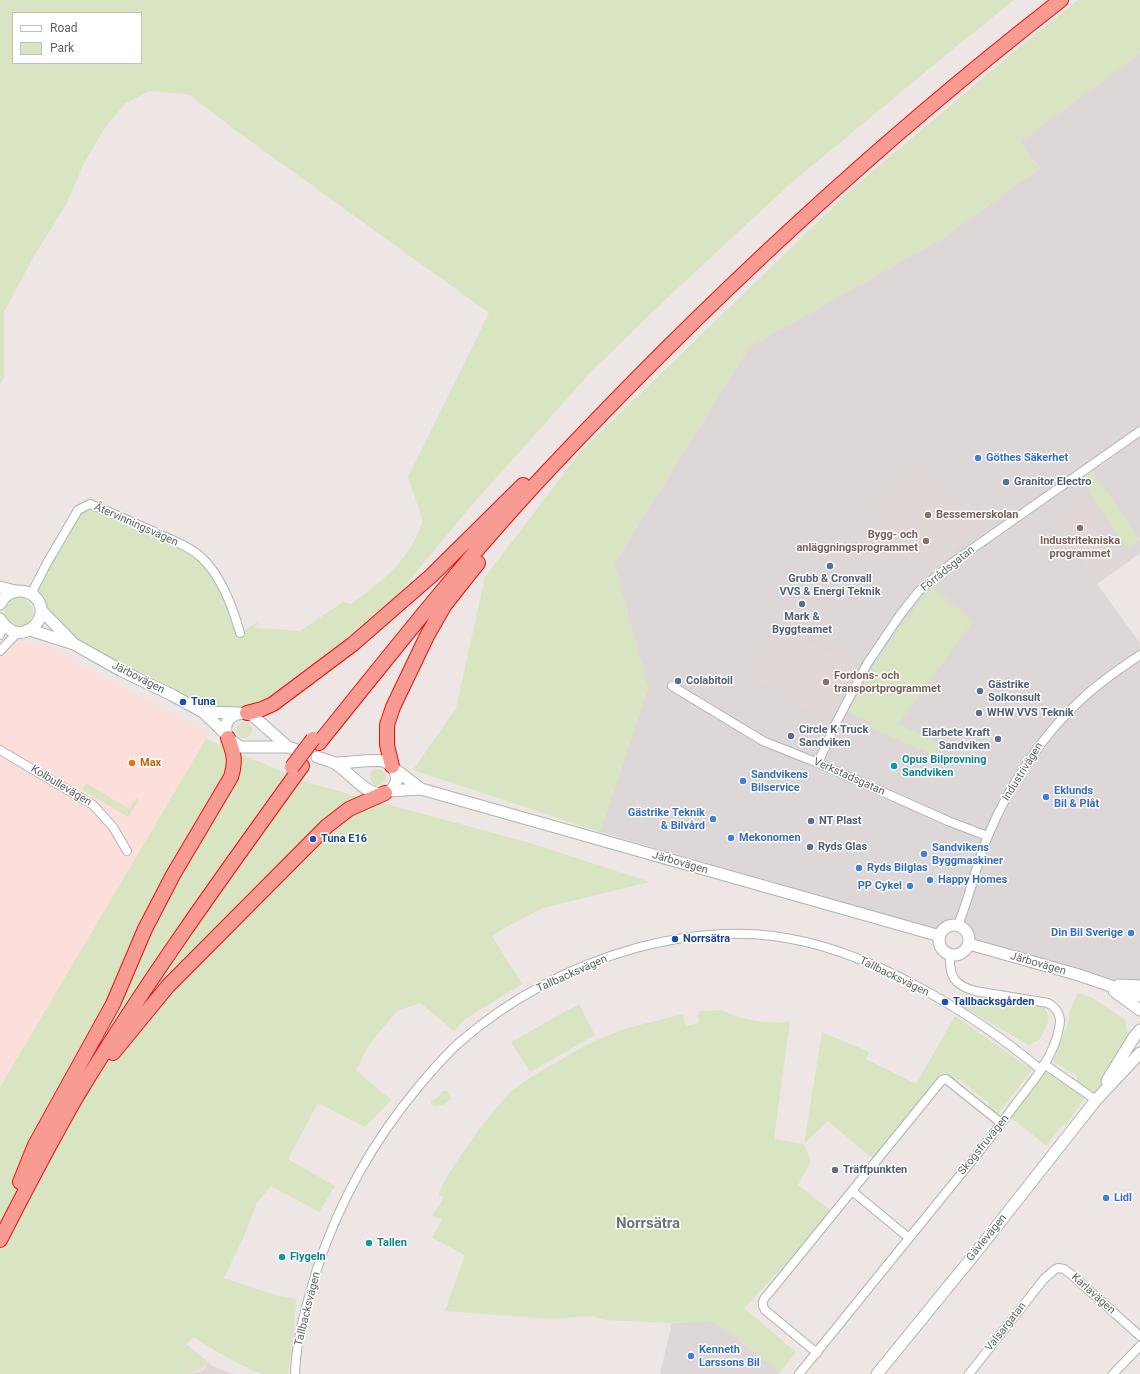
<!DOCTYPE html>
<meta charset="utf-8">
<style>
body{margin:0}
#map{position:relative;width:1140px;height:1374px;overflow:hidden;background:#eee6e4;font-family:Roboto,sans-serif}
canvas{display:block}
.legend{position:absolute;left:12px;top:12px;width:130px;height:52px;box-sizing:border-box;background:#fff;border:1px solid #bec1c1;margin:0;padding:5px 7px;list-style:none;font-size:12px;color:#5c6463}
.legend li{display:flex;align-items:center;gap:8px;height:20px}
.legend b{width:20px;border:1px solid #bec1c1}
</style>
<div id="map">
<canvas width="1140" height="1374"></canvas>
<ul class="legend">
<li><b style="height:5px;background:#fff"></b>Road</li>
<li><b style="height:11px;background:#d9e4c2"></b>Park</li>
</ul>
</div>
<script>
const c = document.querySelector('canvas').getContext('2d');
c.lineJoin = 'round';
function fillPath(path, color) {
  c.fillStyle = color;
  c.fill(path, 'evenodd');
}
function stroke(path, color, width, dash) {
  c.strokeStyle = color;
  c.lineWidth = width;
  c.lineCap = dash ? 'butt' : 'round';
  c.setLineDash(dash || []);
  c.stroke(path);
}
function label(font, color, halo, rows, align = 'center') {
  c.font = font + ' Roboto,sans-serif';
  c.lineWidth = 3;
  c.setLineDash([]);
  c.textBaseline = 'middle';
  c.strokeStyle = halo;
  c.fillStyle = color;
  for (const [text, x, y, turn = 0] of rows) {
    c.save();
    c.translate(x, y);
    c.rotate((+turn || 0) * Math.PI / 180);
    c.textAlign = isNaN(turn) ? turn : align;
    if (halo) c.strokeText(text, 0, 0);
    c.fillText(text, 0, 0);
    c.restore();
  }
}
const commercial = new Path2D(`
 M 0,619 L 17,633 L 29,645 L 48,646 L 107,680 L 204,730 L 209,736 L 0,1087 Z`);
const industrial = new Path2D(`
 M 1140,53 L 1140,553 L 1097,584 L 1140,643 L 1140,986 L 1107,985 L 970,940 L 967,932 L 962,927 L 952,925 L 948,927 L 942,932 L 928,926 L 879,913 L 600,832 L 648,688 L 614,564 L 749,347 L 943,238 L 1040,168 L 1020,142 Z
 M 714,1321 L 780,1372 L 778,1374 L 660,1374 L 672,1323 Z`);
const education = new Path2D(`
 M 917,459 L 985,522 L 939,571 L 871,509 Z
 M 1079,499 L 1124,565 L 1097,584 L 1052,518 Z
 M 779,624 L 829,654 L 838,641 L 862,656 L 823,720 L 748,674 Z
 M 208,1362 L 212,1366 L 234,1374 L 187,1374 L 188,1373 L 200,1372 L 204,1369 Z`);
const green = new Path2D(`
 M 0,0 L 1014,0 L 947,54 L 790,184 L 668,297 L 589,374 L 471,506 L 404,587 L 411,594 L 262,709 L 203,712 L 194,699 L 140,671 L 136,678 L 74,644 L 31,594 L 78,510 L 90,504 L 193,552 L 223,587 L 240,633 L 258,622 L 255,628 L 300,631 L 343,602 L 351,604 C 375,587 400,568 414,541 C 418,534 420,527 423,521 L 408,477 L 489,313 L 231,127 L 190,95 L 149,91 L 126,103 L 106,126 L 84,163 L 66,205 L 34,256 L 4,312 L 4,378 L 0,384 ZM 13,13 L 141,13 L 141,63 L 13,63 Z
 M 1078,0 L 1140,0 L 1140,53 L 1020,142 L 1040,168 L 943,238 L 749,347 L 614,564 L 648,688 L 600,832 L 413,770 L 456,708 L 485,577 L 582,450 L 854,187 L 1017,49 Z
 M 1089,466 L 1140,539 L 1127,548 L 1078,475 Z
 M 933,587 L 973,622 L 898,724 L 943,745 L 937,757 L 871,728 L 867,721 L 848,712 C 871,668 898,624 933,587 Z
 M5 612a14 14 0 1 1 28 0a14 14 0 1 1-28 0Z
 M236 730a8 8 0 1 1 16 0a8 8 0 1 1-16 0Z
 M 206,739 L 309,783 L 530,843 L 650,882 L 543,908 L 508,926 L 492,936 L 522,984 L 465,1019 L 454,1031 L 420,1003 L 397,1011 L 369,1045 L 356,1070 L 391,1100 L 365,1127 L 318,1103 L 288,1159 L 335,1186 L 319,1212 L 271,1186 L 257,1203 L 244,1236 L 224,1278 L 279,1296 L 296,1299 L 293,1341 L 288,1374 L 262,1374 L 259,1373 C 236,1363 215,1351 194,1337 L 186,1344 L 208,1362 C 199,1374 198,1368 186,1374 L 0,1374 L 0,1087 Z
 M370 777a8 8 0 1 1 16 0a8 8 0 1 1-16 0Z
 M 86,783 L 129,809 L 136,798 L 139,800 L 128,817 L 82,790 Z
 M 1078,993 L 1093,998 L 1121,1017 L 1125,1020 L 1127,1030 L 1134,1037 L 1096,1100 L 1087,1094 L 1065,1126 L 1063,1124 L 1047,1146 L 1010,1117 L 1049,1067 L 1078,1087 L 1081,1084 L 1077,1081 L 1077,1076 L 1053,1061 L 1068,1024 L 1070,1010 Z
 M 964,995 L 1030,1003 L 1045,1008 L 1049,1017 L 1046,1028 L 1039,1040 L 1029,1045 L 958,1004 Z
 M 579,1004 L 595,1035 L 530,1072 L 511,1042 Z
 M 721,1010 C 726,1012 731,1015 736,1016 C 750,1021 776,1025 790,1021 L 774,1139 L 804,1144 L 822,1032 L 869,1052 L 866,1059 L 916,1084 L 955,1016 L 1032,1070 L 995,1118 L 986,1111 L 990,1104 L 959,1079 L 954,1085 L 946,1079 L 877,1159 L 867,1154 L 828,1121 L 804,1144 L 811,1161 L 798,1185 L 834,1213 L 744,1308 L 796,1352 L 780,1372 L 714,1321 L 672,1323 L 604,1320 L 592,1316 L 552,1319 L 445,1311 L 465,1255 L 432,1238 L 442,1220 L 432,1215 L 444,1198 L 438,1194 L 449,1173 L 479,1129 L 510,1092 L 528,1079 L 586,1045 L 624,1029 L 683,1014 L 686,1026 L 699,1023 L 698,1017 L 699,1011 Z
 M 443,1091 L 447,1091 L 451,1098 C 447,1104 436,1109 431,1104 L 431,1101 L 437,1098 Z`);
const street = new Path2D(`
 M 31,594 L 47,563 L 78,510 L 90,504 C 112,513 134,523 157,533 C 172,540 189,546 202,558 C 222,577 233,608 240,633
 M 0,635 L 3,624
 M 0,651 L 17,633
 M 672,686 L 763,741 L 818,763 L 948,821 L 987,836
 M 0,750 L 93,805 L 113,827 L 127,851
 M 818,763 L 835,725 L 867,664 L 900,615 L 919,591 L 952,563 L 1140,431
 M 958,925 C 970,896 976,865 988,836 C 1008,787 1044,732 1084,697 C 1101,681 1121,668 1140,655
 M 1044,1064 L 1096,1100
 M 852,1191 L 909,1238
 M 817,1353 L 765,1310 C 760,1303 764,1298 769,1293 L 942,1080 L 946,1079 L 1001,1123
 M 295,1374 C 296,1338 307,1303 317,1269 C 339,1202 374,1140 419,1086 C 432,1071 445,1055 461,1041 C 511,998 572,966 636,948 C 681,936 727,930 773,936 C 865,947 970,1011 1040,1069
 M 799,1374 C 849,1313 898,1251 948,1190 C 971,1162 993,1135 1014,1106 C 1032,1083 1054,1057 1059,1028 C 1062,1016 1058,1009 1048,1003 L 975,991 C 954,985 949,976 950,955
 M 969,1374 L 1044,1279 L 1054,1270 L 1058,1268 L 1064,1269 L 1072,1275 L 1140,1336
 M 1113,1374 L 1140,1346`);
const secondary = new Path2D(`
 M 0,587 L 15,591
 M 0,604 C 4,596 10,591 20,591 C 25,591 30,593 34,596 C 57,616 19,652 0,619
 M 41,610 L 73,643
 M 30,630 L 74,644 L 122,671 L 172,695 L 203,712 L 227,735
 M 203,712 L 238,713
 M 288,747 L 252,715 C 235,709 220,720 228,738 L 240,747 L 288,747 L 297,750
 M 317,757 C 322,759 329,760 334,763 C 348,770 361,790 376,793 C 398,797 405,770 383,761 C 377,759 344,763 334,763
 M 396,770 L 421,789
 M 389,791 L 421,789 L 940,936
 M939 940a15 15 0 1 1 30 0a15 15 0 1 1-30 0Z
 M 969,944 L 1079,975 L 1140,996
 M 1119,985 L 1140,986
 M 1114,991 L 1140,1010
 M 1107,1081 L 1134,1037 L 1140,1030
 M 877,1374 L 978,1250 L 1096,1100 L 1140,1053`);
const highway = new Path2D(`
 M 247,713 L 262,709 L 273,704 L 353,644 L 431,576 L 523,485
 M 319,743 C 392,652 464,561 543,476 C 704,304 876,144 1061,0
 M 392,766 L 387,745 L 387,725 L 393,707 L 427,636 L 444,606 L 478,563
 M 113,1053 L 168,986 L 327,826 L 349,809 L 385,793
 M 20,1182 L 35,1145 L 113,1004 L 145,929 L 173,875 L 231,777 C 236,761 234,754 228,738
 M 0,1240 C 25,1191 50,1143 77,1096 C 146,982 224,874 302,766`);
const highwayBridge = new Path2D(`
 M 292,767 L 313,739`);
const markers = [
 [978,458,4,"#3f7fe0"],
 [1006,482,4,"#5c6f8a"],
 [928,515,4,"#8d6e63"],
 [1080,528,4,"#8d6e63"],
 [926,541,4,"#8d6e63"],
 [830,566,4,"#5c6f8a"],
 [802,604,4,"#5c6f8a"],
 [678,681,4,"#5c6f8a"],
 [826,682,4,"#8d6e63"],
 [980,691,4,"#5c6f8a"],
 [183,702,4,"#1a4fb4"],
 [979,713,4,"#5c6f8a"],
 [791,736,4,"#5c6f8a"],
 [998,739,4,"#5c6f8a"],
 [132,763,4,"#e8710a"],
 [894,766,4,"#0f9aa8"],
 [743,781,4,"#3f7fe0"],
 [1046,797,4,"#3f7fe0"],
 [713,819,4,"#3f7fe0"],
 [811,821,4,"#5c6f8a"],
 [731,838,4,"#3f7fe0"],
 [313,839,4,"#1a4fb4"],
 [810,847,4,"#5c6f8a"],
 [924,854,4,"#3f7fe0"],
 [859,868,4,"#3f7fe0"],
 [930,880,4,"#3f7fe0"],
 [910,886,4,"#3f7fe0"],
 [1131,933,4,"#3f7fe0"],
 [675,939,4,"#1a4fb4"],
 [945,1002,4,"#1a4fb4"],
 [835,1170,4,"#5c6f8a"],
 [1106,1198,4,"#3f7fe0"],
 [369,1243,4,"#0f9aa8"],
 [282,1257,4,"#0f9aa8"],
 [691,1356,4,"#3f7fe0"]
];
const shopNames = [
 ["Göthes Säkerhet",986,458],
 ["Sandvikens",751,775],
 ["Bilservice",751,788],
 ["Eklunds",1054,791],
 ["Bil & Plåt",1054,804],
 ["Gästrike Teknik",705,813,"right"],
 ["& Bilvård",705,826,"right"],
 ["Mekonomen",739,838],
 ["Sandvikens",932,848],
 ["Byggmaskiner",932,861],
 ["Ryds Bilglas",867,868],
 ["Happy Homes",938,880],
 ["PP Cykel",902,886,"right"],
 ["Din Bil Sverige",1123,933,"right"],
 ["Lidl",1114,1198],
 ["Kenneth",699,1350],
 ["Larssons Bil",699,1363]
];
const serviceNames = [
 ["Granitor Electro",1014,482],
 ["Grubb & Cronvall",830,579,"center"],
 ["VVS & Energi Teknik",830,592,"center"],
 ["Mark &",802,617,"center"],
 ["Byggteamet",802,630,"center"],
 ["Colabitoil",686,681],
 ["Gästrike",988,685],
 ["Solkonsult",988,698],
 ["WHW VVS Teknik",987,713],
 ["Circle K Truck",799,730],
 ["Sandviken",799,743],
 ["Elarbete Kraft",990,733,"right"],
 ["Sandviken",990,746,"right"],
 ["NT Plast",819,821],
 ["Ryds Glas",818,847],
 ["Träffpunkten",843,1170]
];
const educationNames = [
 ["Bessemerskolan",936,515],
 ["Bygg- och",918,535,"right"],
 ["anläggningsprogrammet",918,548,"right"],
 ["Industritekniska",1080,541,"center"],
 ["programmet",1080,554,"center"],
 ["Fordons- och",834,676],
 ["transportprogrammet",834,689]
];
const streetNames = [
 ["Återvinningsvägen",136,525,24],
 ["Förrådsgatan",948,569,-39],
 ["Järbovägen",138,678,27],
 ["Industrivägen",1023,772,-58],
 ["Verkstadsgatan",849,777,24],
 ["Kolbullevägen",61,786,31],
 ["Järbovägen",680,863,16],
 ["Järbovägen",1038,964,16],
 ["Tallbacksvägen",572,974,-24],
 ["Tallbacksvägen",894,977,26],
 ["Skogsfruvägen",984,1145,-51],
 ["Gävlevägen",987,1238,-51],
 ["Karlavägen",1093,1294,42],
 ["Tallbacksvägen",308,1309,-76],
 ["Valsargatan",1006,1327,-52]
];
const transitNames = [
 ["Tuna",191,702],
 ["Tuna E16",321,839],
 ["Norrsätra",683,939],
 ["Tallbacksgården",953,1002]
];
const cultureNames = [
 ["Opus Bilprovning",902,760],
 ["Sandviken",902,773],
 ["Tallen",377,1243],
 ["Flygeln",290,1257]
];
const foodNames = [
 ["Max",140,763]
];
const districtNames = [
 ["Norrsätra",648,1224]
];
fillPath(commercial, '#fcdfdb');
fillPath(industrial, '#ddd7d7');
fillPath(education, '#e1d7d5');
fillPath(green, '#d9e4c2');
stroke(street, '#adb4b4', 10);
stroke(secondary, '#acb4b4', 13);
stroke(highway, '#e8120b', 16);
stroke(street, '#fff', 8);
stroke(secondary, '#fff', 11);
stroke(highway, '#f89b92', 14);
stroke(highwayBridge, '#e8120b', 16, []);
stroke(highwayBridge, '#f89b92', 14);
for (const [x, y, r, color] of markers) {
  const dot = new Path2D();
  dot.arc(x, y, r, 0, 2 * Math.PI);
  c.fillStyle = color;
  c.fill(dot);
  stroke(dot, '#fff', 1.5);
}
label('bold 11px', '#366cbe', '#fff', shopNames, 'left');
label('bold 11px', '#4e5e75', '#fff', serviceNames, 'left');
label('bold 11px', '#785e54', '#fff', educationNames, 'left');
label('11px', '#5c6463', '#fff', streetNames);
label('bold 11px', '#164399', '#fff', transitNames, 'left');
label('bold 11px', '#0d838f', '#fff', cultureNames, 'left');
label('bold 11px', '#c56008', '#fff', foodNames, 'left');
label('bold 15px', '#6d7675', '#fff', districtNames);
</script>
